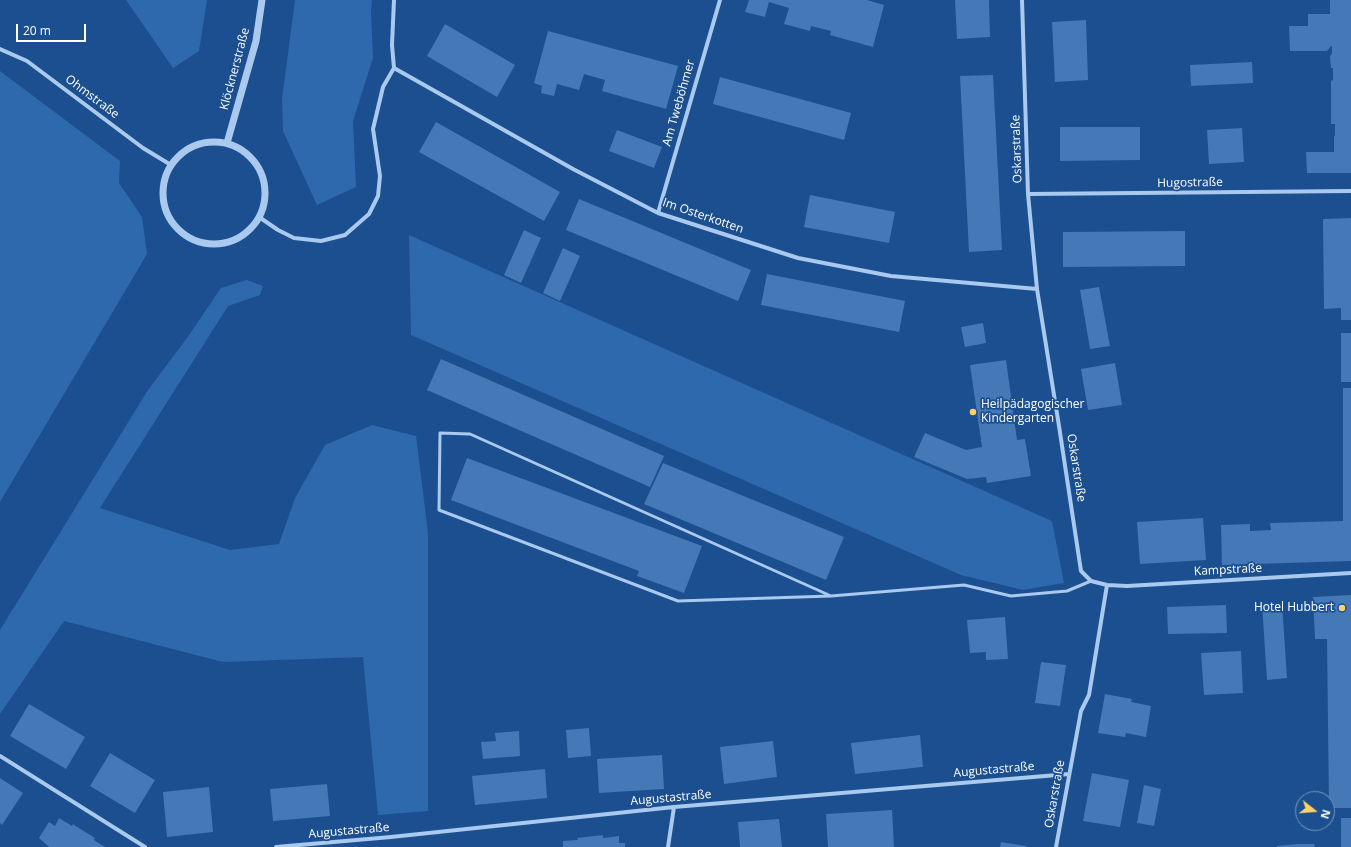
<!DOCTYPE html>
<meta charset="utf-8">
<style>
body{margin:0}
#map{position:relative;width:1351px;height:847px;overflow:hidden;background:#1b4f8f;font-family:"Open Sans",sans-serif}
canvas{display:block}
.north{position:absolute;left:1295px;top:791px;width:40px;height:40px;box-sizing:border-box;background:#1b4f8f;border:1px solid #7695bc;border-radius:50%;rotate:107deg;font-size:11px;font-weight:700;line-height:16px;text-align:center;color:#fff}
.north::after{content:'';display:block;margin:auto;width:14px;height:18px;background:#ffd166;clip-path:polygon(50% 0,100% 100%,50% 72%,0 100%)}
.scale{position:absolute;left:16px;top:24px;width:70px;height:18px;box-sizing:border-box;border:2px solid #fff;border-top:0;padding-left:5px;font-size:12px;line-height:14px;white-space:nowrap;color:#fff;-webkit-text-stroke:3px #1b4f8f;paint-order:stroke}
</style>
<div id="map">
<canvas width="1351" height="847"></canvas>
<div class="north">N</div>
<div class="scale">20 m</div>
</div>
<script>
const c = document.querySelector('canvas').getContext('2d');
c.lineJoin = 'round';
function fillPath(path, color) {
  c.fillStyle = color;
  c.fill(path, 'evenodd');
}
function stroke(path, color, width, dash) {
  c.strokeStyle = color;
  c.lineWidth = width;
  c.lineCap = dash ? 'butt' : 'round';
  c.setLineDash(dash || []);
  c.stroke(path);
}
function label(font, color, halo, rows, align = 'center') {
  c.font = font + ' "Open Sans",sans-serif';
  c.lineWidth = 3.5;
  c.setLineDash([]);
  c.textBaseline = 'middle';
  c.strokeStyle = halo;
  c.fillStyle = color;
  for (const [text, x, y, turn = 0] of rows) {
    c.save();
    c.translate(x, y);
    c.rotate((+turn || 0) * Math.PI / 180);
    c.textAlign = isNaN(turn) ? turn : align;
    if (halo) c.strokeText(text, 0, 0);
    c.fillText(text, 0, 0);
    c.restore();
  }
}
const green = new Path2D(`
 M 126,0 L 207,0 L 199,51 L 173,68 Z
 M 295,0 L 372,0 L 371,12 L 373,58 L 353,121 L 356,187 L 317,205 L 283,131 L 282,99 Z
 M 0,71 L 120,161 L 119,183 L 142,217 L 147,254 L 0,502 Z
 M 409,235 L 1052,521 L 1064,583 L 1023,590 L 961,575 L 411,335 Z
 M 247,280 L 263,286 L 260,295 L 228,306 L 100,508 L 230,550 L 279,544 L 295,498 L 325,445 L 372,425 L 416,436 L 428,533 L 428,811 L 378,815 L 363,657 L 223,662 L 64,621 L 0,714 L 0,630 L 148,390 L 187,338 L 221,288 Z`);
const building = new Path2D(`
 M 749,0 L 867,0 L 884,5 L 873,47 L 830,35 L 831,31 L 811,26 L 810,31 L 784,24 L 789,8 L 769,2 L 765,17 L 745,12 Z
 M 955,0 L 989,0 L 990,37 L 957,39 Z
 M 1330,0 L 1351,0 L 1351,173 L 1307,173 L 1306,152 L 1334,152 L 1334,136 L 1335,136 L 1335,124 L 1331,124 L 1331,81 L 1333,80 L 1333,68 L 1331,68 L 1330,57 L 1332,53 L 1332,46 L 1331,46 L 1327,51 L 1290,51 L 1289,26 L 1308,26 L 1308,14 L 1330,14 Z
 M 1086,20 L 1088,80 L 1055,82 L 1052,22 Z
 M 445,24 L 515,65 L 497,97 L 427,56 Z
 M 548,31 L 678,66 L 666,109 L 602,91 L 605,80 L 584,74 L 579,90 L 557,84 L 554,96 L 541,93 L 542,86 L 534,83 Z
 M 1252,62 L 1253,83 L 1191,86 L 1190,65 Z
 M 993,75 L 1002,250 L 969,252 L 960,76 Z
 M 720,77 L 851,113 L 844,140 L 713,104 Z
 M 436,122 L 560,192 L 544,221 L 419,152 Z
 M 1060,127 L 1140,127 L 1140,160 L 1060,161 Z
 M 1242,128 L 1244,162 L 1209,164 L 1207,130 Z
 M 617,130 L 662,147 L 654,168 L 609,151 Z
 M 810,195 L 895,212 L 889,243 L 804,227 Z
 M 579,199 L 751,270 L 738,301 L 566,230 Z
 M 1351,218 L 1351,320 L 1341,320 L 1341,308 L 1324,309 L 1323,219 Z
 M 524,230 L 541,238 L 521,283 L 504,275 Z
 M 1185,231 L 1185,266 L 1063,267 L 1063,232 Z
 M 563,248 L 580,256 L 560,301 L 543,293 Z
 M 767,274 L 905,301 L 899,332 L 761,305 Z
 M 1099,287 L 1110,346 L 1090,349 L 1080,290 Z
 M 983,323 L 986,343 L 965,347 L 961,327 Z
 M 1341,333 L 1351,333 L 1351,382 L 1341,382 Z
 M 441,359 L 664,456 L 650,487 L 427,390 Z
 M 1006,360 L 1017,440 L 1025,439 L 1031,476 L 987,483 L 986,477 L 967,479 L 914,457 L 925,433 L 966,450 L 982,447 L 970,365 Z
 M 1115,363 L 1122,405 L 1088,410 L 1081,369 Z
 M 1343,388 L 1351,388 L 1351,561 L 1222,565 L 1221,525 L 1250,524 L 1250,531 L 1271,530 L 1270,523 L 1343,521 Z
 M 467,458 L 702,546 L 684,593 L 637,576 L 639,571 L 451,500 Z
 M 663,463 L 844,537 L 826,580 L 644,504 Z
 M 1203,518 L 1206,560 L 1140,564 L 1137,522 Z
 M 1351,595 L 1351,808 L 1329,808 L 1327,639 L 1315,639 L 1313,597 Z
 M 1282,603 L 1287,678 L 1267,680 L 1262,604 Z
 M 1226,605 L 1227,633 L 1168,634 L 1167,607 Z
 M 1005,617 L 1008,659 L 986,660 L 986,652 L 970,653 L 967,620 Z
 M 1241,651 L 1243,693 L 1204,695 L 1201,653 Z
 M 1041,662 L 1066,665 L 1060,706 L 1035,703 Z
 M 1105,694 L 1132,699 L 1131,702 L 1151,706 L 1146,737 L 1126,733 L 1125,737 L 1098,733 Z
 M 29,704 L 85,737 L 66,769 L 10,736 Z
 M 589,728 L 591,756 L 568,758 L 566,730 Z
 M 519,731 L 520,756 L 483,759 L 481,742 L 496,741 L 495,733 Z
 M 920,735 L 923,767 L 855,774 L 851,743 Z
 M 773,741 L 777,777 L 724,784 L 720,747 Z
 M 110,753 L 155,780 L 135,813 L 90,786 Z
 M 662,755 L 664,789 L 599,793 L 597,759 Z
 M 545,769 L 547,798 L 475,805 L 472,776 Z
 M 1092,773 L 1129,780 L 1120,827 L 1083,821 Z
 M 0,778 L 23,793 L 2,825 L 0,823 Z
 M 327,784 L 330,816 L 273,821 L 270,789 Z
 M 1144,785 L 1161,789 L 1154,826 L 1137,823 Z
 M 209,787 L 213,832 L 167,837 L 163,792 Z
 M 892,810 L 894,847 L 828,847 L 826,814 Z
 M 59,818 L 72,826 L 73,824 L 74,825 L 95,838 L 94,840 L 105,847 L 49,847 L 39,838 L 49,822 L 55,826 Z
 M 1341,818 L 1351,818 L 1351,847 L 1341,847 Z
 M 779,819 L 782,847 L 740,847 L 738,822 Z
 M 603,835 L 603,838 L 619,836 L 619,843 L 625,843 L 625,847 L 563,847 L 563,841 L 578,840 L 577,838 Z
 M 1001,842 L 1026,846 L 1026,847 L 1000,847 Z
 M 1298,844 L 1314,844 L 1315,847 L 1277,847 L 1277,846 Z`);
const service = new Path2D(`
 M 831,596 L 470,434 L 440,433 L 439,510 L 678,601 L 831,596 L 964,585 L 1011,596 L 1067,591 L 1091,581`);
const minor = new Path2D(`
 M 1022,0 L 1028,194 L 1037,289 L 1059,426 L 1081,571 L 1091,581 L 1107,585 L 1127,586 L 1351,573
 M 0,49 L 27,61 L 143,148 L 171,165
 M 394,68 L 573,169 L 658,213 L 798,258 L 891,276 L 1037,289
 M 1028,194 L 1351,191
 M 658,213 L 720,0
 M 259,217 L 278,230 L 294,238 L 321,241 L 345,235 L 369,214 L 378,196 L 380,176 L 373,129 L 383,87 L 394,68 L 392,45 L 394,0
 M 0,756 L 145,847
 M 276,847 L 391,837 L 674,807 L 1069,774
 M 668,847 L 674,807
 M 1056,847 L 1081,711 L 1089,695 L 1107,585`);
const tertiary = new Path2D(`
 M163 193a51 51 0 1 1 102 0a51 51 0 1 1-102 0Z
 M 227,143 L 256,41 L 262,0`);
const markers = [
 [973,412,4,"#ffd166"],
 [1342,608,4,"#ffd166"]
];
const streetNames = [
 ["Klöcknerstraße",235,69,-75],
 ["Ohmstraße",92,97,37],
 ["Am Tweböhmer",679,103,-74],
 ["Oskarstraße",1017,149,-92],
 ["Hugostraße",1190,183,-1],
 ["Im Osterkotten",703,216,19],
 ["Oskarstraße",1076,468,81],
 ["Kampstraße",1228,570,-3],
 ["Augustastraße",994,770,-5],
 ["Oskarstraße",1055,794,-80],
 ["Augustastraße",671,798,-5],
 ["Augustastraße",349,831,-5]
];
const poiNames = [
 ["Heilpädagogischer",981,405],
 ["Kindergarten",981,419],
 ["Hotel Hubbert",1334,608,"right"]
];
fillPath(green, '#2e69ad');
fillPath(building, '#4478b7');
stroke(service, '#a9c9ee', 3);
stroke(minor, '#a9c9ee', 4);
stroke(tertiary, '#a9c9ee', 7);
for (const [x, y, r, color] of markers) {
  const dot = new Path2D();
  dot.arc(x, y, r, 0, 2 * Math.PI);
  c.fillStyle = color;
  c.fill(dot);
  stroke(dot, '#1b4f8f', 1.5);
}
label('12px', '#fff', '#1b4f8f', streetNames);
label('12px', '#fff', '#1b4f8f', poiNames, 'left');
</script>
